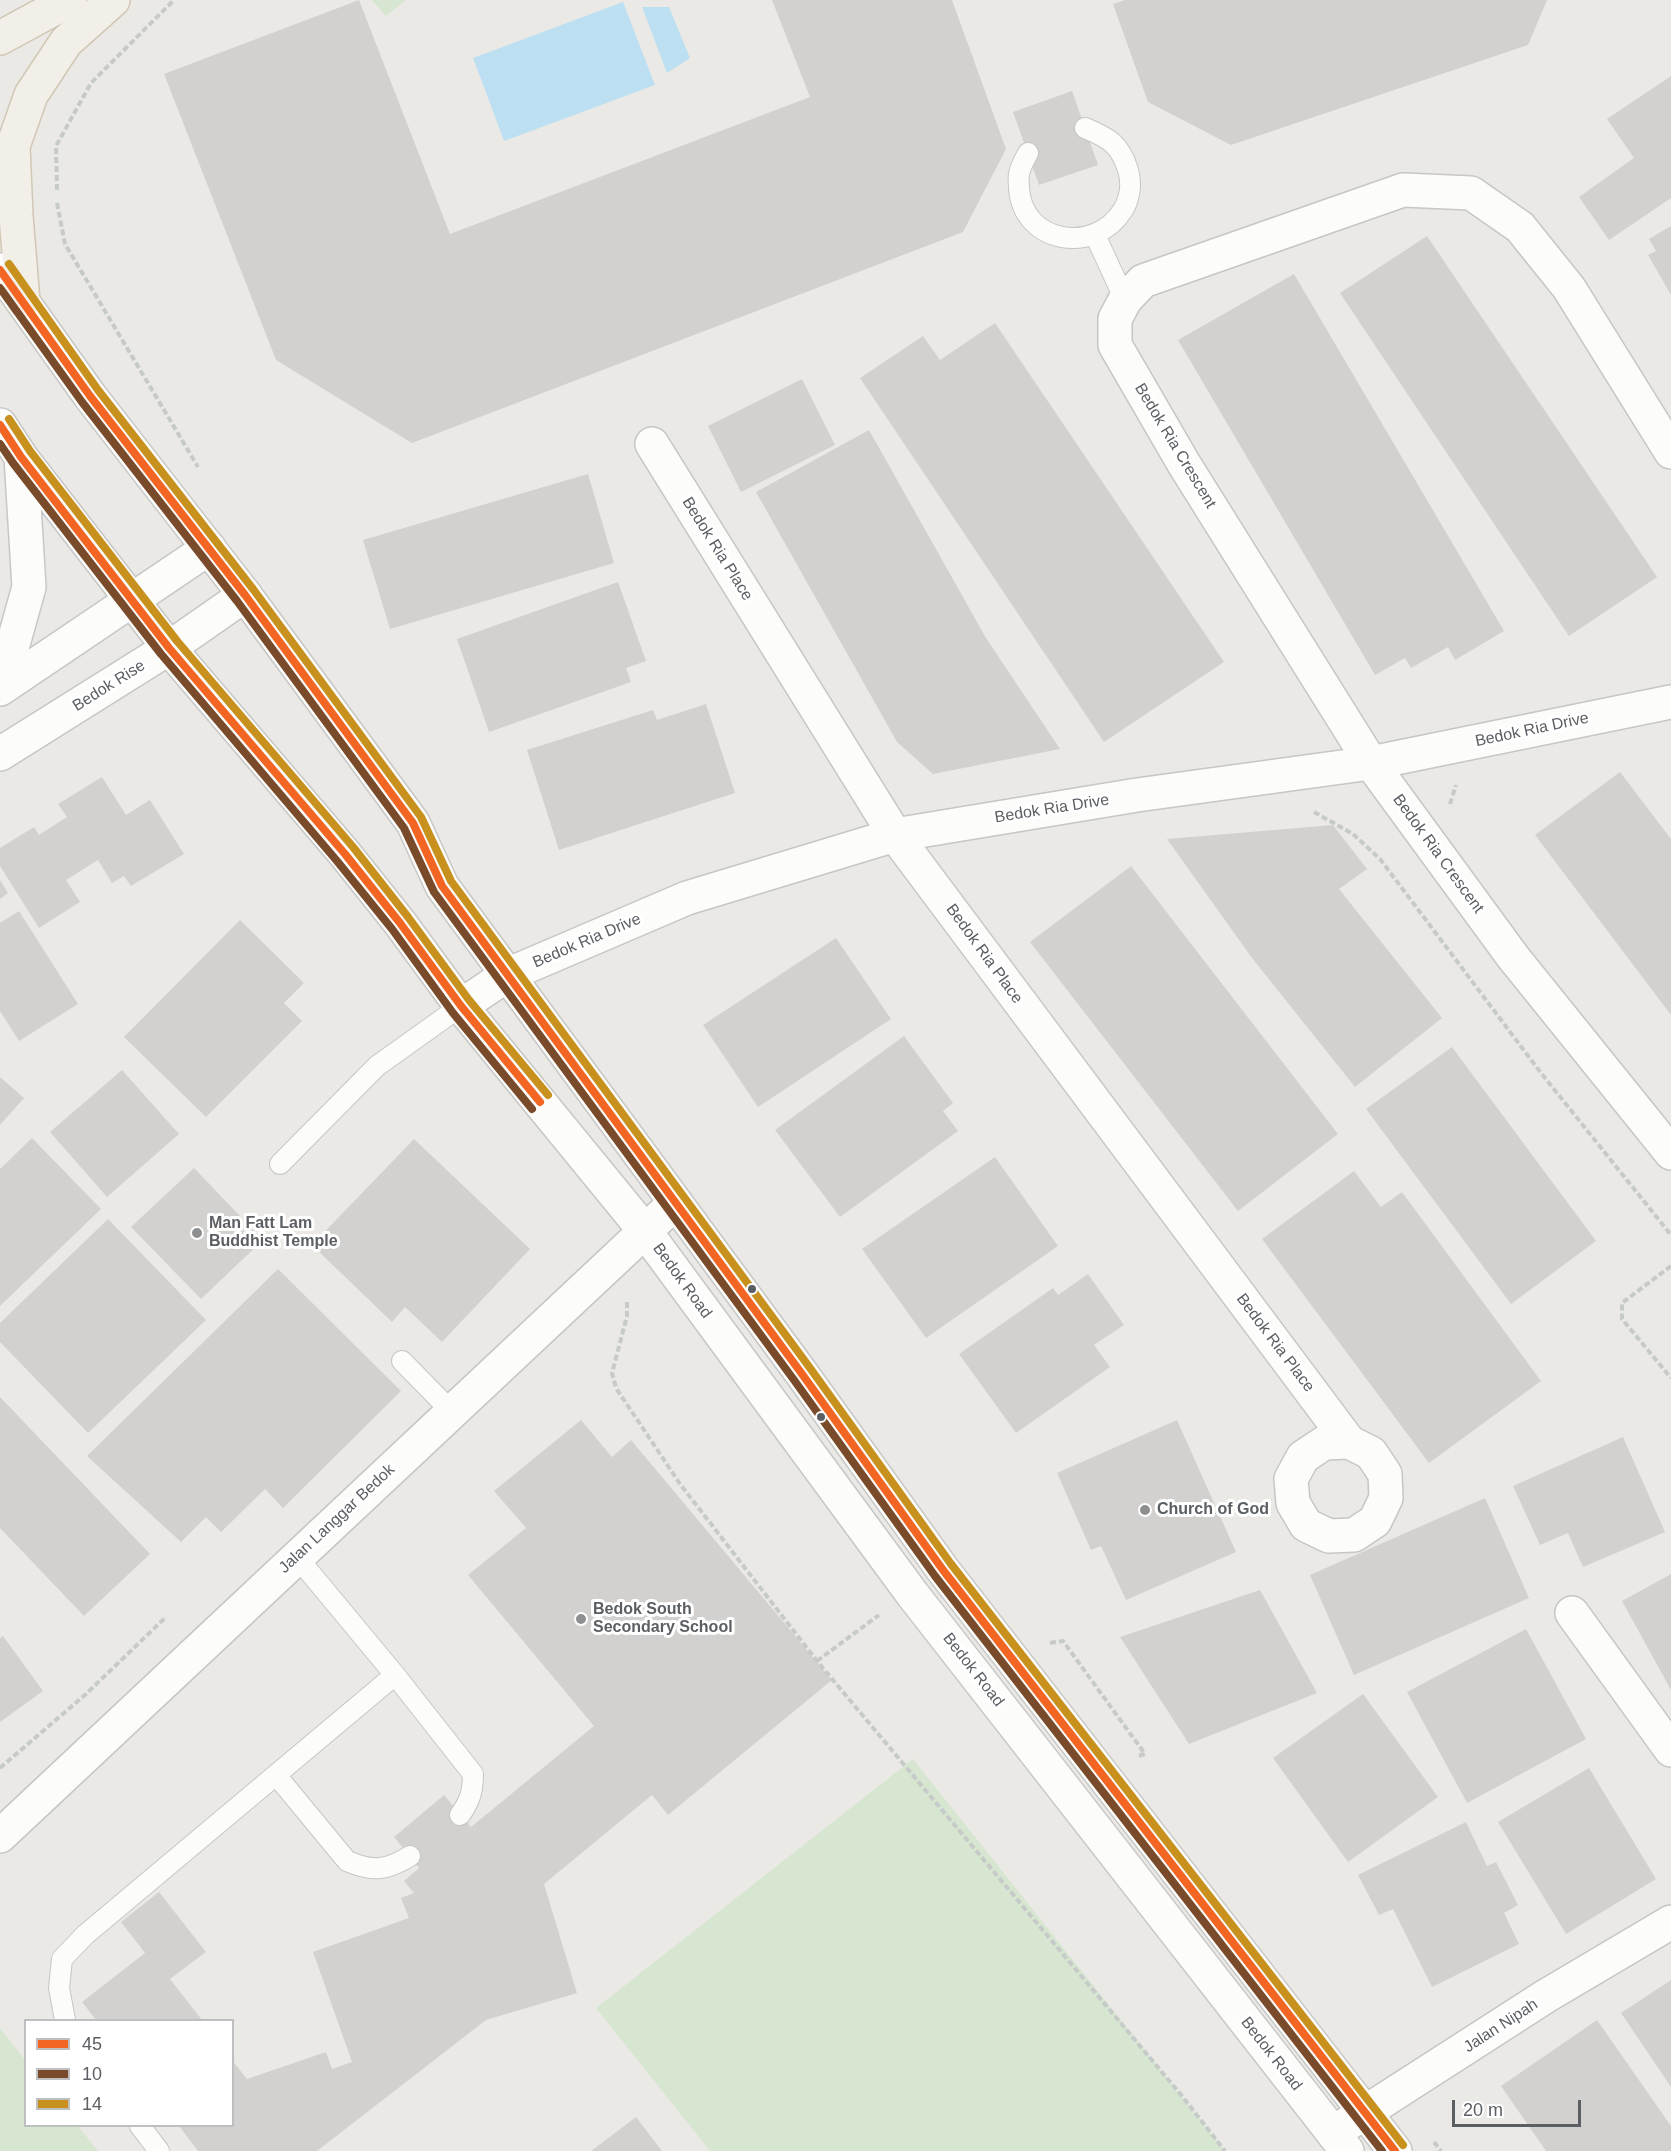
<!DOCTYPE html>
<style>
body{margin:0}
#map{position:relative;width:1671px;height:2151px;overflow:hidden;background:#ebe9e5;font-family:Arial,sans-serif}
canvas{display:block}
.legend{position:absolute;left:24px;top:2019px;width:210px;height:108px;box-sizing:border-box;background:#fff;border:2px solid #bdbfc1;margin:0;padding:8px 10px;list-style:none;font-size:18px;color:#5b5f63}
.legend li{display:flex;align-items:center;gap:12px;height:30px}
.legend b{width:30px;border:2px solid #bdbfc1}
.scale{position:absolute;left:1452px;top:2100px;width:129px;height:27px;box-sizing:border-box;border:3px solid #5b5f63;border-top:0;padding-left:8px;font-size:18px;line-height:21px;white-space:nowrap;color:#5b5f63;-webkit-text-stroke:4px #fff;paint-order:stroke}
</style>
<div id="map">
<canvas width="1671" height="2151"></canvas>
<ul class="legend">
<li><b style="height:8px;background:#f26522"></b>45</li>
<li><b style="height:8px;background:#7a4b2a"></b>10</li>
<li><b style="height:8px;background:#c8911e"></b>14</li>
</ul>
<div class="scale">20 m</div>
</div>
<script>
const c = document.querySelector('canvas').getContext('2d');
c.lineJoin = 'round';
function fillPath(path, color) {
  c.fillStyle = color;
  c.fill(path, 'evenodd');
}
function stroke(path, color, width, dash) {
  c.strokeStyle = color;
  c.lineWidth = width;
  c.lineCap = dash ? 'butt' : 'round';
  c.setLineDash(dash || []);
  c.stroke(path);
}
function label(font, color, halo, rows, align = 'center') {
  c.font = font + ' Arial,sans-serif';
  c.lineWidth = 6;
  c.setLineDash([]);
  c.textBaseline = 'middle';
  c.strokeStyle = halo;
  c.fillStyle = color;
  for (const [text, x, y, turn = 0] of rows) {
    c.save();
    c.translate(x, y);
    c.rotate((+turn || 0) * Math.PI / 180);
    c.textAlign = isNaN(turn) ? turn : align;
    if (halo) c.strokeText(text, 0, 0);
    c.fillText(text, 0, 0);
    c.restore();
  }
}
const green = new Path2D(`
 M 372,0 L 406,0 L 386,16 Z
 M 913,1759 L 1225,2151 L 710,2151 L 596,2008 Z
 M 0,2028 L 25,2060 L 26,2126 L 78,2126 L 98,2151 L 0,2151 Z`);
const water = new Path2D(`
 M 623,2 L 655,85 L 504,141 L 473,58 Z
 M 642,7 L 669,7 L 690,58 L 667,73 Z`);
const building = new Path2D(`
 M 359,0 L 450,234 L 810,97 L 772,0 L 952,0 L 1006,149 L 963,232 L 412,443 L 276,360 L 164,74 Z
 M 1125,0 L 1547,0 L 1528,45 L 1231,145 L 1148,102 L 1113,4 Z
 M 1671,76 L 1671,198 L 1609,240 L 1579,197 L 1634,158 L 1607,119 Z
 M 1072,91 L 1098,165 L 1039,185 L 1013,112 Z
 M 1671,226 L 1671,295 L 1648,255 L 1656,251 L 1649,239 Z
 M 1427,236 L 1657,577 L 1569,636 L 1340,293 Z
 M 1294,274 L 1504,631 L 1455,660 L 1448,647 L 1411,668 L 1405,658 L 1375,675 L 1178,340 Z
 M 995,323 L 1224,662 L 1104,742 L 860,378 L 923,336 L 940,360 Z
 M 802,379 L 835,445 L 741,492 L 708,426 Z
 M 869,430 L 986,638 L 1060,749 L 933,774 L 897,742 L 756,492 Z
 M 588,474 L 614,563 L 390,629 L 363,540 Z
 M 618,582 L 646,661 L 626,668 L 631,682 L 489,732 L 457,639 Z
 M 706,704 L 735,793 L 559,850 L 527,750 L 653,710 L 657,720 Z
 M 1620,772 L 1671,839 L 1671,1015 L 1535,835 Z
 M 102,777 L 126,815 L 150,800 L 184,854 L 131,886 L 124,876 L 112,883 L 98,860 L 66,880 L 80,902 L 39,928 L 0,866 L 0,848 L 34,827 L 39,835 L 67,817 L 58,804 Z
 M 1333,825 L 1367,869 L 1339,889 L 1442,1018 L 1355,1087 L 1252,958 L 1167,839 Z
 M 1131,866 L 1338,1134 L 1238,1211 L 1030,942 Z
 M 0,880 L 8,893 L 0,899 Z
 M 19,911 L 78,1004 L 19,1041 L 0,1011 L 0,923 Z
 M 240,920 L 304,983 L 284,1003 L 302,1021 L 206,1117 L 124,1037 Z
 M 836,938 L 891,1019 L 758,1107 L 703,1025 Z
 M 904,1036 L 953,1103 L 943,1111 L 958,1131 L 840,1217 L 775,1130 Z
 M 1452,1047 L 1596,1241 L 1511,1304 L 1366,1109 Z
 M 122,1070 L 179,1134 L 107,1197 L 50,1132 Z
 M 0,1077 L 24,1098 L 0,1125 Z
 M 32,1138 L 101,1209 L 0,1306 L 0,1169 Z
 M 414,1139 L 530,1249 L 442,1342 L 405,1307 L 392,1322 L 312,1245 Z
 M 995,1157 L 1058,1246 L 926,1338 L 862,1249 Z
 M 194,1168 L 263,1240 L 201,1299 L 131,1227 Z
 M 1354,1171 L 1381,1207 L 1402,1192 L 1541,1381 L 1429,1463 L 1262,1239 Z
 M 108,1219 L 206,1320 L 88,1433 L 0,1342 L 0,1323 Z
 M 278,1269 L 401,1391 L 283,1508 L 265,1489 L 221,1532 L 206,1517 L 181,1542 L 87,1456 Z
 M 1088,1274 L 1124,1325 L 1094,1345 L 1110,1367 L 1016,1433 L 959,1354 L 1053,1288 L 1058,1295 Z
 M 0,1397 L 150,1554 L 84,1616 L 0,1528 Z
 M 581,1420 L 612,1457 L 631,1440 L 832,1680 L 668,1815 L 652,1795 L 544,1884 L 577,1993 L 486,2020 L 317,2151 L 198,2151 L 179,2126 L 232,2126 L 232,2060 L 247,2079 L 326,2052 L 332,2069 L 352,2062 L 313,1952 L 409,1918 L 401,1898 L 414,1893 L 404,1881 L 419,1868 L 394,1837 L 444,1795 L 471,1827 L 594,1726 L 468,1575 L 526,1528 L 494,1491 Z
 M 1177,1420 L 1236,1552 L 1126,1600 L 1101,1546 L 1091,1550 L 1057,1473 Z
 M 1623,1437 L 1665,1532 L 1583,1567 L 1568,1533 L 1540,1545 L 1513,1486 Z
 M 1485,1498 L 1529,1598 L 1354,1675 L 1310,1575 Z
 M 1671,1574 L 1671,1690 L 1622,1601 Z
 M 1260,1590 L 1317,1693 L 1189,1744 L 1120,1637 Z
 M 1526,1629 L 1586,1739 L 1467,1803 L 1407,1692 Z
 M 3,1636 L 43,1691 L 0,1722 L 0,1638 Z
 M 1363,1694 L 1438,1797 L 1348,1862 L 1273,1758 Z
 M 1589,1768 L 1656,1879 L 1566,1934 L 1498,1822 Z
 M 1466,1822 L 1487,1866 L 1496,1862 L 1518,1905 L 1504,1913 L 1519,1944 L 1432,1987 L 1393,1909 L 1379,1915 L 1358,1875 Z
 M 159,1892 L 206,1952 L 170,1979 L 202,2020 L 96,2020 L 82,2002 L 145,1953 L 121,1922 Z
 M 1671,1980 L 1671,2087 L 1621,2013 Z
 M 1597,2020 L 1671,2126 L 1671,2151 L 1546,2151 L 1501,2086 Z
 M 636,2117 L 662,2151 L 591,2151 Z`);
const path = new Path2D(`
 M 57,190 L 56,146 L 91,83 L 174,0
 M 57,203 L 65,244 L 198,467
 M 1450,804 L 1456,785
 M 1314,812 L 1353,834 L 1380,859 L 1541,1073 L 1671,1235
 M 1671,1266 L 1622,1303 L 1622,1319 L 1671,1378
 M 627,1302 L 627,1316 L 612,1373 L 616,1388 L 680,1484 L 817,1661 L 1182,2096 L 1225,2151
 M 1050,1643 L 1063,1641 L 1145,1754 L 1138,1756
 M 817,1661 L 879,1615
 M 0,1768 L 86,1694 L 166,1617
 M 1434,2142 L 1441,2151`);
const lane = new Path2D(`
 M 1028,153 C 1025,159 1020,167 1019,174 C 1018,178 1019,183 1019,188 C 1022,243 1094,256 1123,210 C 1130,198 1132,183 1128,170 C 1120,144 1109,138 1085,128
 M 1095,235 L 1125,300
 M 280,1164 L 377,1066 L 461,1006
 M 402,1361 L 452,1412
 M 297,1557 L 395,1675 L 473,1774 C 473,1791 470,1801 460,1815
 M 276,1775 L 347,1861 C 373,1872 386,1871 410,1856
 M 65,2020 L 59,1988 L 62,1959 L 85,1935 L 395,1675
 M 140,2126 L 159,2151`);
const street = new Path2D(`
 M 652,444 L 895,835 L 1349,1442 L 1371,1453 L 1385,1474 L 1386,1498 L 1375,1521 L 1354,1535 L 1329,1536 L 1306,1525 L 1293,1503 L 1291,1479 L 1303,1457 L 1324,1443 L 1349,1442
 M 1671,452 L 1569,288 L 1520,227 L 1471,193 L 1403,190 L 1143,281 L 1125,300 L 1115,319 L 1115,345 L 1184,464 L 1371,763 L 1513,957 L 1671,1153
 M 0,689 L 209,548
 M 0,754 L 169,648 L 245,595
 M 461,1006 L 507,975 L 687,898 L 895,835 L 1137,795 L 1371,763 L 1671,702
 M 1572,1613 L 1671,1750
 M 0,1836 L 675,1203
 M 1333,2133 L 1546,1996 L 1671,1922`);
const secondary = new Path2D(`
 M 0,270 L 90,396 L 245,595 L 413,823 L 442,886 L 802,1374 L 943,1570 L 1395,2151
 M 0,425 L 21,457 L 169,648 L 345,854 L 400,923 L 461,1006 L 645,1231 L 913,1595 L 1347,2151
 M 0,671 L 12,648 L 29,587 L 21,457`);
const primary = new Path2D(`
 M 0,38 L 70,0
 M 23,301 L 16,216 L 13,146 L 31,95 L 66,42 L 113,0`);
const bus1 = new Path2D(`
 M 0,270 L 90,396 L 245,595 L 413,823 L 442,886 L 802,1374 L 943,1570 L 1395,2151
 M 0,425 L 21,457 L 169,648 L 345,854 L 400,923 L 461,1006 L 540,1102`);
const bus2 = new Path2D(`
 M 0,288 L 82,402 L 237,601 L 404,828 L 434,892 L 794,1380 L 935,1576 L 1382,2151
 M 0,444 L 13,463 L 161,654 L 337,861 L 392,929 L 453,1013 L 532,1109`);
const bus3 = new Path2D(`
 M 9,264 L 98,390 L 253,589 L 421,817 L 451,881 L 810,1368 L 951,1564 L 1403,2145
 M 9,419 L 30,451 L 177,641 L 353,847 L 408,917 L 469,1000 L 548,1095`);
const markers = [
 [197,1233,6,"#8d8f90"],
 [752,1289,5,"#5b5f63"],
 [821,1417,5,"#5b5f63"],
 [1145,1510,6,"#8d8f90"],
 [581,1619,6,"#8d8f90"]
];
const streetNames = [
 ["Bedok Ria Crescent",1175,446,59],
 ["Bedok Ria Place",717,549,58],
 ["Bedok Rise",109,686,-32],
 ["Bedok Ria Drive",1532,730,-12],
 ["Bedok Ria Drive",1052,809,-9],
 ["Bedok Ria Crescent",1438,854,54],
 ["Bedok Ria Drive",587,941,-23],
 ["Bedok Ria Place",984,954,54],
 ["Bedok Road",682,1281,54],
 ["Bedok Ria Place",1275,1343,53],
 ["Jalan Langgar Bedok",337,1519,-43],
 ["Bedok Road",973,1670,52],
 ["Jalan Nipah",1501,2026,-33],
 ["Bedok Road",1271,2054,52]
];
const poiNames = [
 ["Man Fatt Lam",209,1224],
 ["Buddhist Temple",209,1242],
 ["Church of God",1157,1510],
 ["Bedok South",593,1610],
 ["Secondary School",593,1628]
];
fillPath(green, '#d6e6d1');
fillPath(water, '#bce0f2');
fillPath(building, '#d2d1cf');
stroke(lane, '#c6c6c6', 22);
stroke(street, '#c6c6c6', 36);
stroke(secondary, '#c7c7c7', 36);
stroke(primary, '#d1c7b5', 36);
stroke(path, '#c6cac8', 4, [6, 3]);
stroke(lane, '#fcfcfb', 20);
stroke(street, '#fcfcfb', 33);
stroke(secondary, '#fcfcfb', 33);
stroke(primary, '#f2efe8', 33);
stroke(bus1, '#f26522', 8);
stroke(bus2, '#7a4b2a', 8);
stroke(bus3, '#c8911e', 8);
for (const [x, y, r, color] of markers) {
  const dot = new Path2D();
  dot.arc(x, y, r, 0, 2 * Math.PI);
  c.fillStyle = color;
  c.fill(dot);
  stroke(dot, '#fff', 2);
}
label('16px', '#5b5f63', '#fff', streetNames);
label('bold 16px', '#5b5f63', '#fff', poiNames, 'left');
</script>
